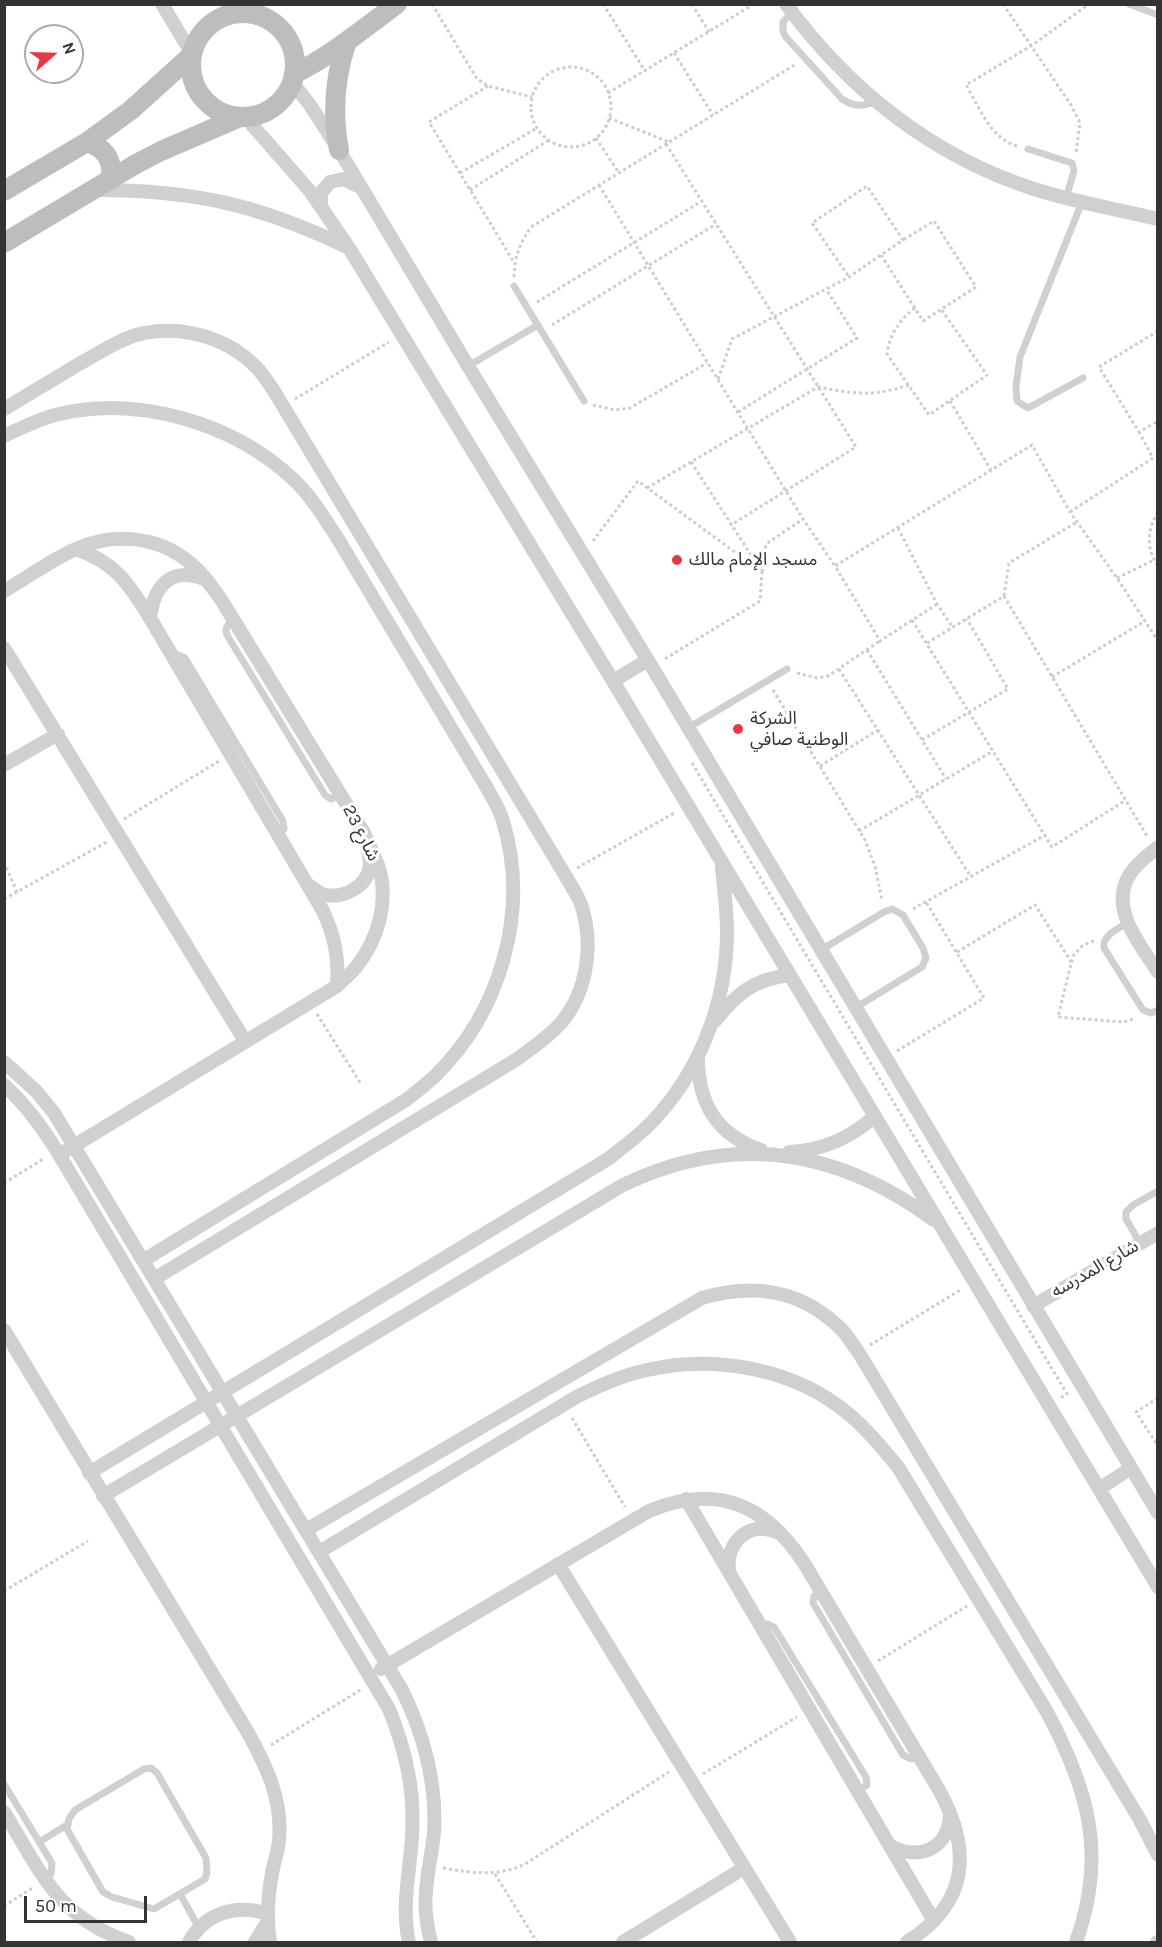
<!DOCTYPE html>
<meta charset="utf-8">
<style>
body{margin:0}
#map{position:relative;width:1162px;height:1947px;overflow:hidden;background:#fff;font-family:Karla,sans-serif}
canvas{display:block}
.frame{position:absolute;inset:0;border:6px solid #333;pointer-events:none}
.north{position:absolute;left:24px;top:24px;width:60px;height:60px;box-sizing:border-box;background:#fff;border:2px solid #adadad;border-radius:50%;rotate:70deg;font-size:16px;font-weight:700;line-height:24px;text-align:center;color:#333}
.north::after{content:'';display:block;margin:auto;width:21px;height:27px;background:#e63946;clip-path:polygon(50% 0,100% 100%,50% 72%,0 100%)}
.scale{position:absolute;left:24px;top:1896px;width:123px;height:27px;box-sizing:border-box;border:3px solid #333;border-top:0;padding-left:8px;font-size:18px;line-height:21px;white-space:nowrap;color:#333;-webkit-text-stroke:4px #fff;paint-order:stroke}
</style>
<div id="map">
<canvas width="1162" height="1947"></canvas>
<div class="frame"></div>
<div class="north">N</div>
<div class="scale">50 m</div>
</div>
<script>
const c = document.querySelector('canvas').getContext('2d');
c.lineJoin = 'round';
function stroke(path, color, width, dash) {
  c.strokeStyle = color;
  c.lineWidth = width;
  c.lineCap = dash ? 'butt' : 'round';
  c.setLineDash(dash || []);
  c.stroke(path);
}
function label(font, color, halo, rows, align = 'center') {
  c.font = font + ' Karla,"Noto Sans Arabic",sans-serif';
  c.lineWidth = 6;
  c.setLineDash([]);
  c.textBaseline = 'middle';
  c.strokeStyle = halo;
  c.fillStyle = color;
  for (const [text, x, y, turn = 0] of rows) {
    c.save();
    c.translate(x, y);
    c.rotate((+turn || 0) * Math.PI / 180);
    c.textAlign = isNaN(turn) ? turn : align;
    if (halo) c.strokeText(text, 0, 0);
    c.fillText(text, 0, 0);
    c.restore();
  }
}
const path = new Path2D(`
 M 432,4 L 477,79 L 488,86 L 532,97
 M 603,4 L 645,71
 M 692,4 L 709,32
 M 1003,4 L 1071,105 L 1080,123 L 1076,153
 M 674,53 L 713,115
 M531 107a40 40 0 1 1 80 0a40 40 0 1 1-80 0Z
 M 488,86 L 429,122 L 515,264
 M 608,93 L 754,4
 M 609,118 L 669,142
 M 596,138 L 619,173
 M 666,144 L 856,447 L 731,525
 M 1017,146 C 990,138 980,108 966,85 L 1031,46 L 1089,4
 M 460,173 L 537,128
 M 599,185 L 803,519 L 835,566
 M 470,190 L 549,140
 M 881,255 L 923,321 L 976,287 L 934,221 L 903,240
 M 514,277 C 515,255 519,245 531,227 L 796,64
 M 537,302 L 702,201
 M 915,308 C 899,320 890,334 887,354 L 929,415 L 987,375 L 941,309
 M 552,325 L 716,224
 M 1158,331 L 1099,367 L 1139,432 L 1158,421
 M 718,379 L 732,339 L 849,277 L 903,240 L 867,186 L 812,223 L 849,277
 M 295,399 L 389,342
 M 950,401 L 991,470
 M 593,405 L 615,410 L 630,408 L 707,363
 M 738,412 L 857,338 L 826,289
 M 691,462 L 760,569
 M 647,488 L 818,387 C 855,394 872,397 909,385
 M 1070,512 L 1153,458 L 1139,432
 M 1158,512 C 1147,529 1146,549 1158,566
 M 898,528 L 937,604 L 953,628
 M 593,541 L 638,481 L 762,572 L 760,601 L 663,660
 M 762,572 L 766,544 L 803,519
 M 1117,578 L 1154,560
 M 1004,596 L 1009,563 L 1077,522
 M 937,604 L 880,641 L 835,566 L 1032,445 L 1070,512 L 1117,578 L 1158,641
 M 912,620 L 1052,847 L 1126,800
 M 927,643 L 1004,596 L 1147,836
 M 867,650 L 946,779
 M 839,669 L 971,877
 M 797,673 L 817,678 L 828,676 L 880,641
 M 1052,677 L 1145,621
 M 773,690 L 865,840 L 875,866 L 882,901
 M 922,740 L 1008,689 L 967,619
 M 692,763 L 1067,1394 L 1060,1398
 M 820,766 L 878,730
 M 124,819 L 219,761
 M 859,831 L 993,751
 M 4,862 L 17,892
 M 577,868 L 676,812
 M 4,899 L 107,842
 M 913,909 L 1045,835
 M 1094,941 L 1083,945 L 1073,956 L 1058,1017 L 1124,1022 L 1136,1018
 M 957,952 L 1035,905 L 1072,963
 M 317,1014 L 361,1084
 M 897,1051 L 984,998 L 926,902
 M 4,1183 L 45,1158
 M 870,1345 L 962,1289
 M 1158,1398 L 1136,1412 L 1158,1446
 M 572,1418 L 625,1507
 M 4,1591 L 88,1541
 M 878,1661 L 967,1606
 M 271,1745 L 362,1689
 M 703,1774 L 797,1717
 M 443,1868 C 473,1873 497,1877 525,1864 L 669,1772
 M 495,1874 L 537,1942
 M 4,1906 L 34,1887`);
const lane = new Path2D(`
 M 1129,4 L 1158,15
 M 792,12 L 783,22 L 783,31 L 785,36 L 842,99 C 854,107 863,107 875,101
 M 1028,149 L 1072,163 L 1074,171 L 1066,198
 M 1082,202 L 1020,357 L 1016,386 L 1017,401 L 1028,408 L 1083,378
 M 514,286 L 584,401
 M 468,366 L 538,325
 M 234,620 C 228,624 224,628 227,635 L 325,795 L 331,799 L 340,795
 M 173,657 L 178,655 L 185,658 L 283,821 L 284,829 L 278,835
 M 688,728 L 787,669
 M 1127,923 C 1118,929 1102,935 1104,948 L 1143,1010 L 1151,1013 L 1158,1010
 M 821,950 L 884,912 L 892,909 L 903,915 L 923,948 L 926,958 L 922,967 L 855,1008
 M 1140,1243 L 1126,1219 L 1126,1212 L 1133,1205 L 1158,1191
 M 821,1592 L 814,1596 L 813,1603 L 903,1755 L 911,1759 L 919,1755
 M 761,1627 L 767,1624 L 774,1627 L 866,1777 L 867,1785 L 858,1791
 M 151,1768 L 157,1773 L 206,1858 L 207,1872 L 205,1879 L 154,1909 L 112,1897 L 103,1892 L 67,1829 L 69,1819 L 75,1810 L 144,1769 Z
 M 4,1784 L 52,1863 L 51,1874 L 45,1880
 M 39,1842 L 67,1825
 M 180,1894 L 199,1928`);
const street = new Path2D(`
 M 162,4 L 192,54
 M 228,4 L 245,13
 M 786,4 C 849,90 932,156 1034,189 C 1074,202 1116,209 1158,219
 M 292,82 L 310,105 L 339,150 L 468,366 L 652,667 L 1158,1513
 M 245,117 L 310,191 L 349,248 L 613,681 L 1158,1587
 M 96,190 C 194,190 260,205 349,248
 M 321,207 L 321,193 L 330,182 L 343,179 L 358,186
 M 4,409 C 29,394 54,379 79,364 C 98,354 116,341 136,335 C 179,323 228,337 258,369 C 264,376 269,384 274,391 L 565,875 C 570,884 577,894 581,904 C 594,943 588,991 561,1023 C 547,1038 530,1050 514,1061 L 154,1279
 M 4,436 C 21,428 37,420 55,415 C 137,394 234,423 294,480 C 312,497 325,519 338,539 L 487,788 C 493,799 500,810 503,821 C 530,911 501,1012 434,1077 C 425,1085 415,1093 406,1100 L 144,1260
 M 76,549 C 115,562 129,584 150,618 L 323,911 C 335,937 339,958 337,986
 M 4,591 C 28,577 51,560 76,549 C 112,532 158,536 189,562 C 202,572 212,587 222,601 L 364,833 C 369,845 375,856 379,868 C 389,902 378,939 357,966 C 352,973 344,979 337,986 L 59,1155
 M 150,618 C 154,586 171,566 204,579
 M 4,648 L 245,1041
 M 613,681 L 648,660
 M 4,765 L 58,734
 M 1158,847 C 1148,855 1137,863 1130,874 C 1108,908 1140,944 1158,972
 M 310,886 C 314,889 318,892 322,894 C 342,900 368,887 370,865 C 370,861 369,855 368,851
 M 715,1021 C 737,993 753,980 789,975
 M 698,1058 C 698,1104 717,1135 761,1150
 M 4,1062 L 36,1091 L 54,1113 L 402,1690 C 424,1735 437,1783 434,1833 C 432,1853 427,1872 426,1892 C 424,1909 427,1926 431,1942
 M 4,1085 C 26,1105 41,1126 57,1151 L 389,1709 C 406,1751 415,1791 412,1836 C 410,1872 401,1907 409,1942
 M 789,1152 C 823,1150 849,1139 875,1116
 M 1033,1306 L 1158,1233
 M 4,1330 L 247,1731 C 266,1765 283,1800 279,1841 C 278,1851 274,1862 272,1873 C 268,1896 266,1919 270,1942
 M 89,1473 L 608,1159 C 626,1145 645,1131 660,1113 C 703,1064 727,997 727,932 C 727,910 724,889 722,867
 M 1099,1489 L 1131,1468
 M 103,1496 L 623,1185 C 733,1132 836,1148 934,1220
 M 686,1499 L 934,1921
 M 306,1530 L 702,1298 C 753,1283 799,1289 839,1327 C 847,1334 852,1344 859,1353 L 1140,1820 L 1158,1855
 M 319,1552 L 578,1396 C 601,1385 623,1375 647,1370 C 716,1354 797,1369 851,1416 C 869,1431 883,1449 898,1467 L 1047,1712 C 1089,1791 1107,1855 1076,1942
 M 558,1564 L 790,1942
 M 729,1570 C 725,1541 752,1519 779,1533
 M 381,1669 L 649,1511 C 717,1483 765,1504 804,1563 L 939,1790 C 972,1850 969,1903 907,1942
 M 4,1812 C 41,1872 58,1918 129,1942
 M 889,1845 C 919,1862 950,1849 950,1812
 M 189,1942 C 206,1912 236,1904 268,1914
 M 255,1942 L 268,1921
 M 623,1942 L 744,1868
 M 1157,1942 L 1158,1942`);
const secondary = new Path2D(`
 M191 65a52 52 0 1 1 104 0a52 52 0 1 1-104 0Z
 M 294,74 C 332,55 363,29 397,4
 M 87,142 C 105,148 113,159 111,179
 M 339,150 C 332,113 334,80 346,44
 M 4,191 L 87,142 L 131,110 L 192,55
 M 4,243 L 136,164 L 161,151 L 240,117`);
const markers = [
 [677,560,6,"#e63946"],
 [738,729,6,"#e63946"]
];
const poiNames = [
 ["مسجد الإمام مالك",689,560],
 ["الشركة",750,719],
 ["الوطنية صافي",750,740]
];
const streetNames = [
 ["شارع 23",361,833,63],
 ["شارع المدرسه",1095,1269,-30]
];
stroke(path, '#cdcdcd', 3, [3, 3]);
stroke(lane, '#d0d0d0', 7);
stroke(street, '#d0d0d0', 14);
stroke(secondary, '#bdbdbd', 20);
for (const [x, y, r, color] of markers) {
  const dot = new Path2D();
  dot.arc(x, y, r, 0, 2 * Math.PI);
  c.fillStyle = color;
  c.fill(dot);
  stroke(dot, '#fff', 2);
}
label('18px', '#333', '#fff', poiNames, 'left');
label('18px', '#333', '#fff', streetNames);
</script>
